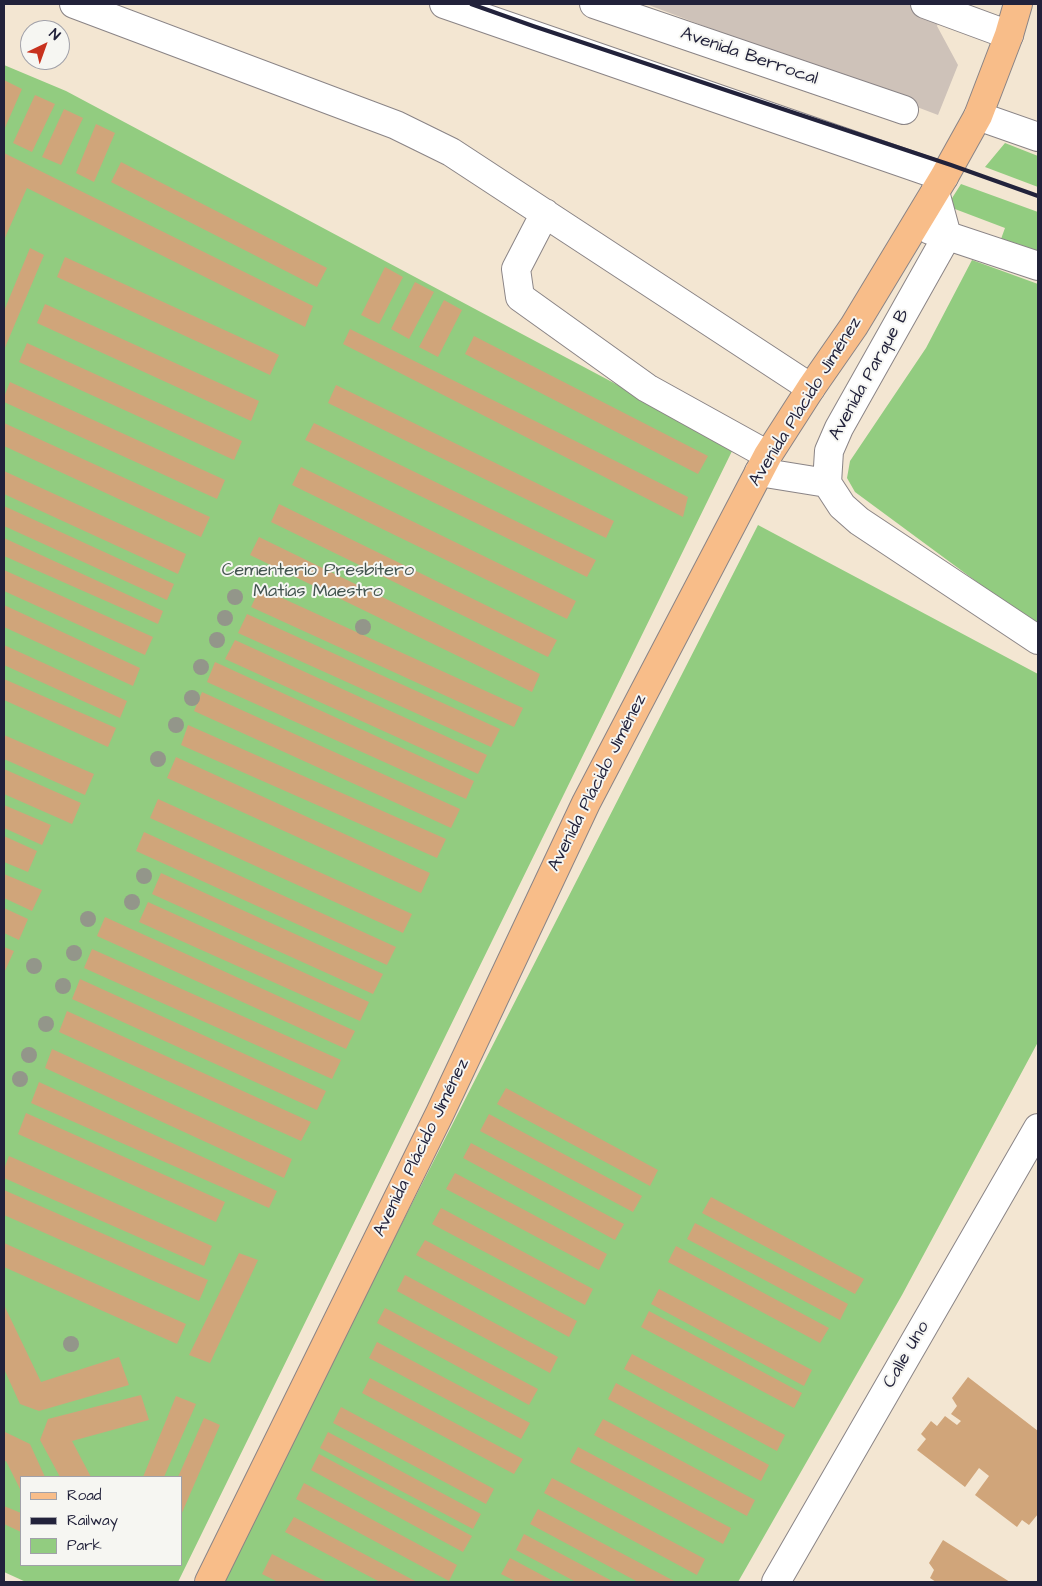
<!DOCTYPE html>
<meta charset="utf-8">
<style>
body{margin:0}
#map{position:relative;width:1042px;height:1586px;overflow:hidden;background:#f3e6d2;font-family:"Architects Daughter",sans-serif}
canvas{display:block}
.frame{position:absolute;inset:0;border:5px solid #22223b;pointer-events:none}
.legend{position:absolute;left:20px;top:1476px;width:162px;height:90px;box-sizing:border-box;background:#f6f6f2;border:1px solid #a1a1a9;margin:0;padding:6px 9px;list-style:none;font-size:15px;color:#22223b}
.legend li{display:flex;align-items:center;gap:10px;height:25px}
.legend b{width:25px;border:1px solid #a1a1a9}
.north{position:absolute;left:20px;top:20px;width:50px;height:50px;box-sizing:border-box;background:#f6f6f2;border:1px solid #a1a1a9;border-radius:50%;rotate:42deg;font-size:14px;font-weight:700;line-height:20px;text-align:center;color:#22223b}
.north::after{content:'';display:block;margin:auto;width:18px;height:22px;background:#c8321e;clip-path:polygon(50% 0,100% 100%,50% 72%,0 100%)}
</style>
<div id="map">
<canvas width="1042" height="1586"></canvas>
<div class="frame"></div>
<ul class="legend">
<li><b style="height:6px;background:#f8bd89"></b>Road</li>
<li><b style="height:6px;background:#22223b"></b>Railway</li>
<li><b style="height:14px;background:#92cc80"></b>Park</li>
</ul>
<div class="north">N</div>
</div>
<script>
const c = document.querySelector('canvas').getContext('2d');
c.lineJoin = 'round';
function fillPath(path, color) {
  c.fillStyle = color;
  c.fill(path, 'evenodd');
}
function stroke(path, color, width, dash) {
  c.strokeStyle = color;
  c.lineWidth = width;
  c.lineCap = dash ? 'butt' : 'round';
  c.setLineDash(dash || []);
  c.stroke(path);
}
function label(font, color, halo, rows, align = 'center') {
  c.font = font + ' "Architects Daughter",sans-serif';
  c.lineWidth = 4;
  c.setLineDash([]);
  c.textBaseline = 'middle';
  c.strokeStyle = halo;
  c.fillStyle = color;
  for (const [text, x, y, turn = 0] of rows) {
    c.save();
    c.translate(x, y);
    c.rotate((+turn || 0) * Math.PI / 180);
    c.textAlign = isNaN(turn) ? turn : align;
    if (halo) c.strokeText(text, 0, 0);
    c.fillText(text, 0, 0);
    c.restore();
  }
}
const industrial = new Path2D(`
 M 646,4 L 944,4 L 937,26 L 958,65 L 938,115 Z`);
const green = new Path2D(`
 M 4,65 L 66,91 L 734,447 L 178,1582 L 26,1582 L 4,1572 ZM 21,1477 L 181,1477 L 181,1565 L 21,1565 Z
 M 1005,143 L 1038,156 L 1038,187 L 985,167 Z
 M 961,184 L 1038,212 L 1038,251 L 1001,239 L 1005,228 L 947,206 Z
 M 972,260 L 1038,284 L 1038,627 L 855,492 L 847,478 L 850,461 L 926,348 Z
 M 758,525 L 1038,674 L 1038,1042 L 902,1295 L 738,1582 L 219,1582 Z`);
const building = new Path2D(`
 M 4,80 L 22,89 L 4,130 Z
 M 35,95 L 55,104 L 32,152 L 13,143 Z
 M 64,109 L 83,118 L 61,165 L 42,157 Z
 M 96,124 L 115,133 L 94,182 L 76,173 Z
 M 4,153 L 313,306 L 305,327 L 27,188 L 4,240 Z
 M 121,162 L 327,268 L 317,287 L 111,182 Z
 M 30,248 L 44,255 L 4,350 L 4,311 Z
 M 65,257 L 279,355 L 270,375 L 57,277 Z
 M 385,267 L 403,277 L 379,324 L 361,315 Z
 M 415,282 L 434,292 L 409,339 L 391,329 Z
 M 444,300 L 462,310 L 438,357 L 419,347 Z
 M 45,304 L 259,401 L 251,421 L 37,323 Z
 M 350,329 L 688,497 L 683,517 L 343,344 Z
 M 474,336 L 708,456 L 698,474 L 465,354 Z
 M 27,343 L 242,441 L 234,460 L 19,362 Z
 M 10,382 L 225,480 L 217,499 L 4,402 L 4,397 Z
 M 336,385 L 614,521 L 606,538 L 328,403 Z
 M 4,423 L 210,517 L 201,537 L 4,446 Z
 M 314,423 L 596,560 L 587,577 L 305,440 Z
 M 301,467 L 576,601 L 567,619 L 292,485 Z
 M 4,471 L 186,554 L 178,574 L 4,494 Z
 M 279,504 L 557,640 L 548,657 L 271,522 Z
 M 4,506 L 174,584 L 167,600 L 4,526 Z
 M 259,537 L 540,674 L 532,692 L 250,555 Z
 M 4,538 L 163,611 L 158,624 L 4,556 Z
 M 4,570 L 153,637 L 145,655 L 4,591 Z
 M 260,588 L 523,708 L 514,727 L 251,607 Z
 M 4,605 L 140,668 L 133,686 L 4,627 Z
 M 247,614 L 500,729 L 491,747 L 238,633 Z
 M 235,640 L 487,755 L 478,774 L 225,659 Z
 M 4,645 L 127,701 L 120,718 L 4,665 Z
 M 215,662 L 474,781 L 466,799 L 207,682 Z
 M 4,679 L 116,728 L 108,747 L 4,700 Z
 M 202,692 L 460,809 L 451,828 L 194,711 Z
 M 188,725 L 446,839 L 437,858 L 181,745 Z
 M 4,735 L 94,774 L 85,795 L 4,759 Z
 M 176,757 L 430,873 L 421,893 L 167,778 Z
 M 4,769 L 81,803 L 72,824 L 4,794 Z
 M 158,799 L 412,914 L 403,933 L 150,818 Z
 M 4,805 L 51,825 L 42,845 L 4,828 Z
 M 144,832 L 396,947 L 387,965 L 136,851 Z
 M 4,836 L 37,851 L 28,872 L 4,862 Z
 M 161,873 L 383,974 L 373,994 L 152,894 Z
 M 4,874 L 42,890 L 32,911 L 4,898 Z
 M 148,902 L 369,1002 L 360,1021 L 139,922 Z
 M 4,908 L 28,919 L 19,940 L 4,933 Z
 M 105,917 L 355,1031 L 346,1049 L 97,936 Z
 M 4,947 L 14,951 L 4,973 Z
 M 92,949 L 341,1060 L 332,1079 L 84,968 Z
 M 80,979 L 326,1091 L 317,1110 L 72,999 Z
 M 67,1011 L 311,1122 L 301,1141 L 59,1032 Z
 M 52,1049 L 292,1159 L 284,1178 L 45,1068 Z
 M 39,1082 L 277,1191 L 269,1208 L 31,1103 Z
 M 506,1088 L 658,1170 L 650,1186 L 497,1104 Z
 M 26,1113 L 225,1202 L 216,1222 L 18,1134 Z
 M 489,1114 L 642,1196 L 633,1212 L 480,1131 Z
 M 471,1143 L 624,1224 L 615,1240 L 463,1158 Z
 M 9,1156 L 212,1246 L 204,1266 L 4,1178 L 4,1169 Z
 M 455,1173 L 607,1254 L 599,1270 L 446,1189 Z
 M 4,1190 L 208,1280 L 199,1301 L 4,1215 Z
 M 711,1197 L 864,1279 L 855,1294 L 702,1213 Z
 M 441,1208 L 593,1289 L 585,1305 L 432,1224 Z
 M 695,1223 L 848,1304 L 840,1320 L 687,1239 Z
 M 425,1240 L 577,1321 L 569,1337 L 416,1255 Z
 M 4,1243 L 186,1324 L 177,1344 L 4,1267 Z
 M 676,1246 L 829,1328 L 820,1343 L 668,1262 Z
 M 239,1253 L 258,1260 L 210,1363 L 189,1355 Z
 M 405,1275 L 558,1357 L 550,1373 L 397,1291 Z
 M 659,1289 L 812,1370 L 804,1386 L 651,1304 Z
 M 4,1305 L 41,1382 L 119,1357 L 129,1385 L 39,1411 L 20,1404 L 4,1369 Z
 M 385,1308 L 538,1389 L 529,1405 L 377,1323 Z
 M 649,1311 L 802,1393 L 794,1408 L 641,1327 Z
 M 377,1342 L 530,1423 L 521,1439 L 369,1358 Z
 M 632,1354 L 785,1435 L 777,1451 L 624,1369 Z
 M 968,1377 L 1038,1431 L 1038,1514 L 1029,1525 L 1022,1520 L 1017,1527 L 975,1495 L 989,1476 L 979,1468 L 965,1487 L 917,1450 L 926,1439 L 921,1434 L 931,1421 L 937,1426 L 945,1416 L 957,1425 L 961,1421 L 951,1414 L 957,1406 L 952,1398 Z
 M 370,1378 L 523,1459 L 514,1474 L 362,1393 Z
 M 616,1383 L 769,1465 L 761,1481 L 608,1399 Z
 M 141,1395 L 149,1420 L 72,1441 L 91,1477 L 60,1477 L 40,1440 L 48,1419 Z
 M 176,1396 L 196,1404 L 164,1477 L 143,1477 Z
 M 341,1407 L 494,1489 L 486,1504 L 333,1423 Z
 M 204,1418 L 220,1425 L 181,1515 L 181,1477 L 178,1477 Z
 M 603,1419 L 755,1500 L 747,1516 L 594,1435 Z
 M 5,1432 L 30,1444 L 45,1477 L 21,1477 L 21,1491 L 6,1461 L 4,1462 Z
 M 328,1432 L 481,1514 L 473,1529 L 320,1448 Z
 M 578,1447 L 731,1528 L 723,1544 L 570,1462 Z
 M 319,1454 L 472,1536 L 463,1552 L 311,1470 Z
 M 552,1478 L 705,1559 L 697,1575 L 544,1493 Z
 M 304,1483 L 457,1565 L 449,1581 L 296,1499 Z
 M 4,1506 L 21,1513 L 21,1532 L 4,1524 Z
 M 538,1509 L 676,1582 L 638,1582 L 530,1524 Z
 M 294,1517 L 417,1582 L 380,1582 L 285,1532 Z
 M 524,1534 L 614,1582 L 576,1582 L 516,1550 Z
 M 943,1540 L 1010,1582 L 936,1582 L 930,1578 L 934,1570 L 929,1563 Z
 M 272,1554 L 327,1582 L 278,1582 L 262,1574 Z
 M 510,1558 L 555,1582 L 517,1582 L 501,1574 Z`);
const minor = new Path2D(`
 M 74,4 L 396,125 L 451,152 L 811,388
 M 444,4 L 944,177
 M 594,4 L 904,110
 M 925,4 L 1009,35
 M 978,116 L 1038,137
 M 935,192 L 947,236 L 839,428 L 829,451 L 827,483 L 842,506 L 859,521 L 1038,640
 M 545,213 L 516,269 L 520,297 L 647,388 L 768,455
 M 930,230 L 1038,266
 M 759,472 L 827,483
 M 776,1582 L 1038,1128`);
const major = new Path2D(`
 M 209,1582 L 440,1113 L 586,803 L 768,455 L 811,388 L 854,326 L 944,177 L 978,116 L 1009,35 L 1018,4`);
const rail = new Path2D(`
 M 471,4 L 533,26 L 951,165 L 1038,196`);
const trees = [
 [235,597],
 [225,618],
 [363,627],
 [217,640],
 [201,667],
 [192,698],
 [176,725],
 [158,759],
 [144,876],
 [132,902],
 [88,919],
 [74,953],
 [34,966],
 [63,986],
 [46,1024],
 [29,1055],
 [20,1079],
 [71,1344]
];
const streetNames = [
 ["Avenida Berrocal",749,57,19],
 ["Avenida Parque B",870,375,-61],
 ["Avenida Plácido Jiménez",806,402,-58],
 ["Avenida Plácido Jiménez",598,783,-63],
 ["Avenida Plácido Jiménez",422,1148,-64],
 ["Calle Uno",907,1355,-60]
];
const parkNames = [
 ["Cementerio Presbítero",318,571],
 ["Matías Maestro",318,592]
];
fillPath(industrial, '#cec2b9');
fillPath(green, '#92cc80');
fillPath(building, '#d0a57a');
stroke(minor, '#8a8486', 30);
stroke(major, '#8a8486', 30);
stroke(minor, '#fff', 28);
stroke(major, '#f8bd89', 28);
stroke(rail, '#22223b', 4);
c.fillStyle = '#93968a';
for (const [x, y] of trees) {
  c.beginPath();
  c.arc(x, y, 8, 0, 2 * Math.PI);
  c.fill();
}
label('18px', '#22223b', '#f6f6f2', streetNames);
label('18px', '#445550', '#f6f6f2', parkNames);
</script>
